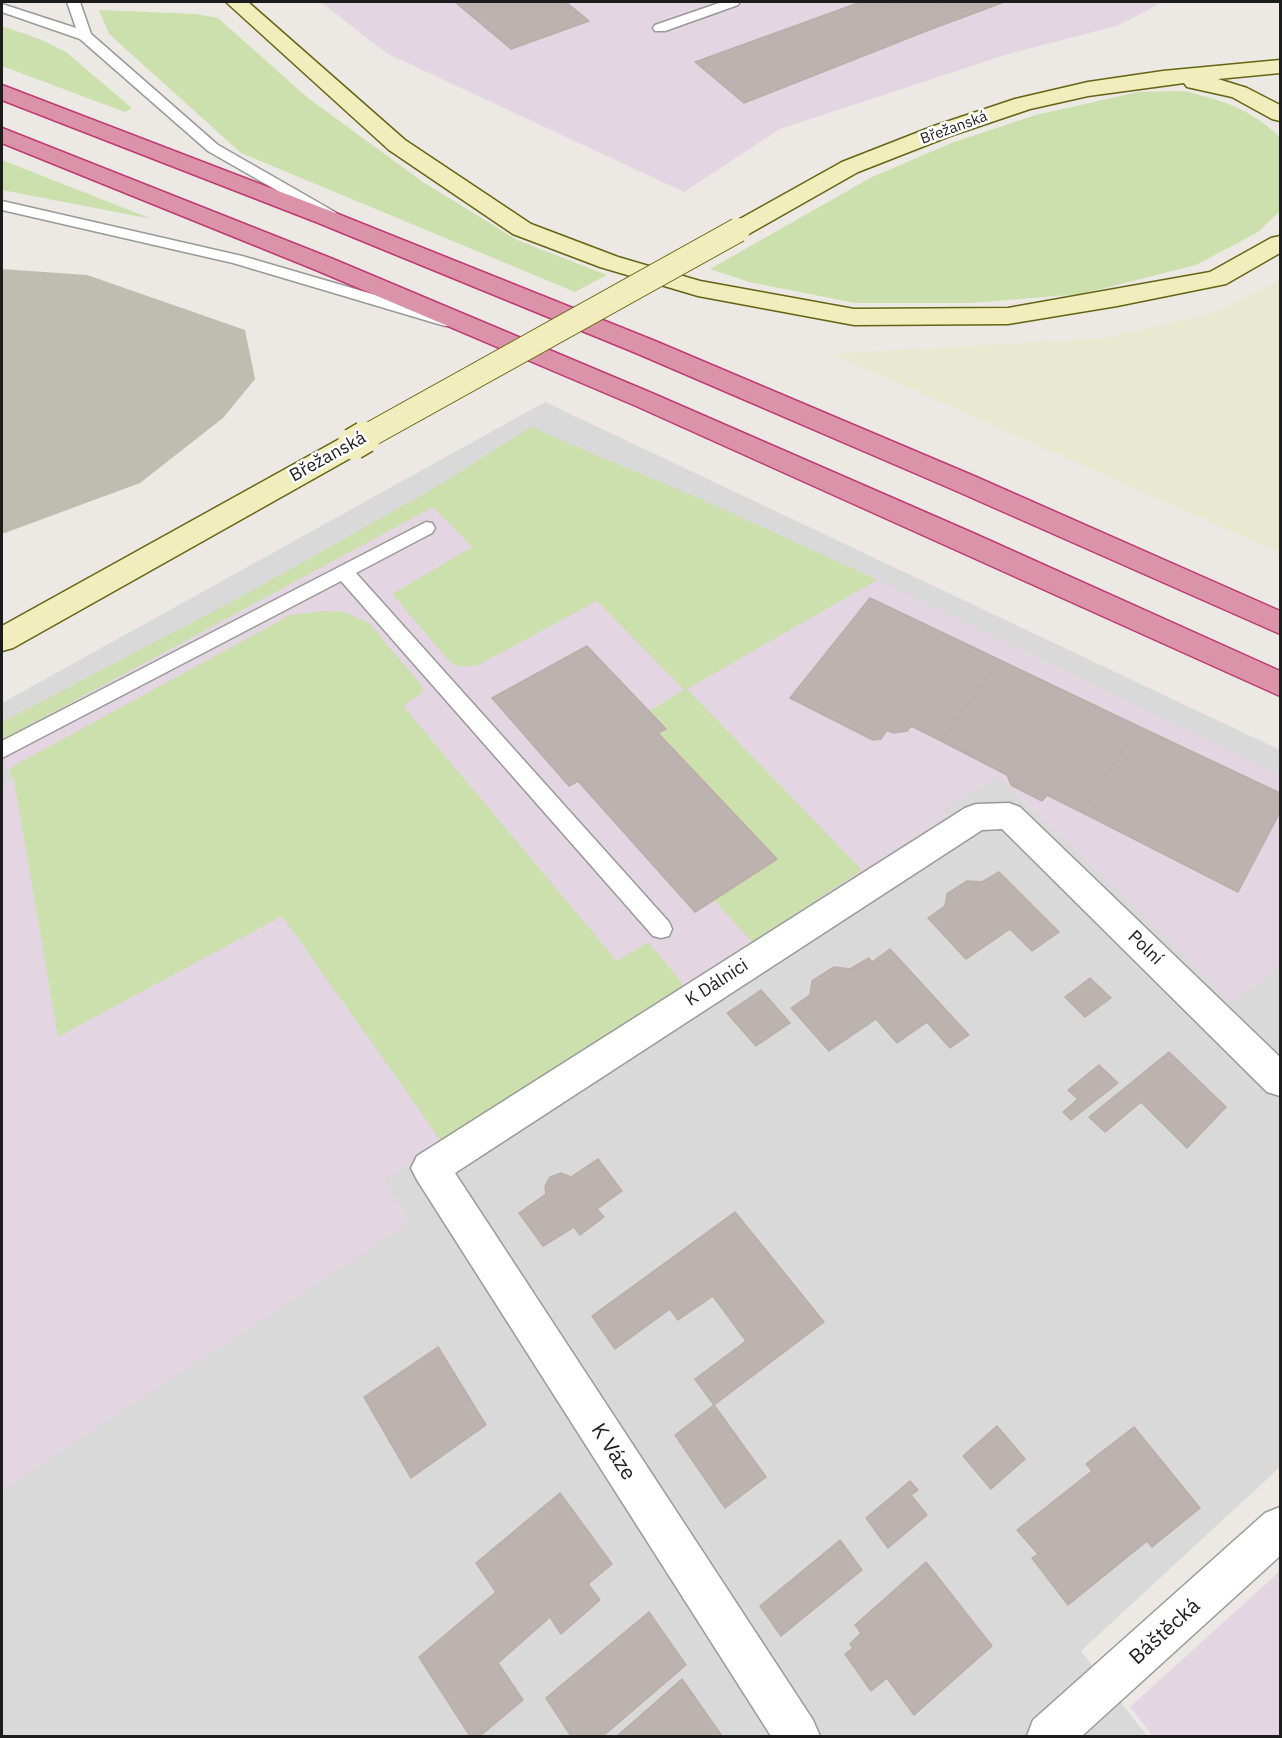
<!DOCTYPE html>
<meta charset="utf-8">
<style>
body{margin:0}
#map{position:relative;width:1282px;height:1738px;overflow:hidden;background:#ece8e3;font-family:"IBM Plex Sans",sans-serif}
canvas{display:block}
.frame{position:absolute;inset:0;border:3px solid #1c1c1c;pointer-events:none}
</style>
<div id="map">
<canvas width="1282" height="1738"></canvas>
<div class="frame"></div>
</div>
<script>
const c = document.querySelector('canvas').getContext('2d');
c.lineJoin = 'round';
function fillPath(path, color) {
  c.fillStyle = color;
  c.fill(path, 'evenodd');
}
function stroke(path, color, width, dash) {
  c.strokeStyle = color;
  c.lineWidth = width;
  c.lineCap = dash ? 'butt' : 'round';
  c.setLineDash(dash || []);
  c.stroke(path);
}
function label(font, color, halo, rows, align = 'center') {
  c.font = font + ' "IBM Plex Sans",sans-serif';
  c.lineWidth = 5;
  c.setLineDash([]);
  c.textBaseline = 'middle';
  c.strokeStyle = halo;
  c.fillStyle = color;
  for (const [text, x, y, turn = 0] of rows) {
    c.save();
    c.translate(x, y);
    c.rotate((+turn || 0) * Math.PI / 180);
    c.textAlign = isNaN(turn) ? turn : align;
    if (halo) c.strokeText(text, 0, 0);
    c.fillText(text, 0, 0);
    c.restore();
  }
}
const residential = new Path2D(`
 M 545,402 L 1280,750 L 1280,1467 L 1081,1651 L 1147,1736 L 2,1736 L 2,703 Z`);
const industrial = new Path2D(`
 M 321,2 L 1163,2 L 1117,26 L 1008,54 L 780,129 L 684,192 L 386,53 Z
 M 531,427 L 598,454 L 877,580 L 1280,775 L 1280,967 L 1232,1002 L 998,776 L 944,810 L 949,815 L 385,1179 L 409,1223 L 2,1490 L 2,786 L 14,780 L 2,759 L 2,721 L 248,593 L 431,490 Z
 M 1280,1571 L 1280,1736 L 1153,1736 L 1130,1707 Z`);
const construction = new Path2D(`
 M 2,269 L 87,275 L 245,330 L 255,379 L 223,418 L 140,483 L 2,534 Z`);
const farmland = new Path2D(`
 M 1280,280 L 1280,553 L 832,354 L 1103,338 L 1212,314 Z`);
const grass = new Path2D(`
 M 99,10 L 196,14 L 218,18 L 308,98 L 423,182 L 517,240 L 607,275 L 575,292 L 241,153 L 109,34 Z
 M 2,26 L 42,40 L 66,52 L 132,108 L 125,112 L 2,66 Z
 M 1184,91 C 1225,101 1248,108 1280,137 L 1280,211 L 1258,232 L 1196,265 L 1081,294 L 971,303 L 855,303 L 749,282 L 710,269 L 872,177 L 954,142 L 1036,115 L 1138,92 Z
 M 2,160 L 152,219 L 2,190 Z
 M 531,427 L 712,504 L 877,580 L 687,689 L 862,870 L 752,942 L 714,900 L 777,858 L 658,733 L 666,729 L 649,711 L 684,690 L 597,601 L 476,666 L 458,666 L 451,663 L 392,594 L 472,547 L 433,507 L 2,740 L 2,722 L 248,593 L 431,490 Z
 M 324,611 L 345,612 L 369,623 L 422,686 L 423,692 L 403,706 L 617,961 L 648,942 L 680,980 L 683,987 L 442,1142 L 282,916 L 58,1037 L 14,780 L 9,771 L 15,765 L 290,615 Z`);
const building = new Path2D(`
 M 455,2 L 566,2 L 589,21 L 511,49 Z
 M 861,2 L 888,2 L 929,30 L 744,103 L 695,62 Z
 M 888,2 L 941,2 L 964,17 L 929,30 Z
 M 941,2 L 1004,2 L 964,17 Z
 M 870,598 L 1000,660 L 941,741 L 911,726 L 907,731 L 893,733 L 887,730 L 881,739 L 873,740 L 790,698 Z
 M 587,646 L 666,729 L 658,733 L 777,859 L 695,912 L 578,781 L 569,786 L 492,698 Z
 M 1000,660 L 1138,726 L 1083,813 L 1047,795 L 1042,801 L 1011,785 L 1007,775 L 941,741 Z
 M 1138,726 L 1280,793 L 1280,812 L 1238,892 L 1083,813 Z
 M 999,872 L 1059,932 L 1032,951 L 1010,929 L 966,959 L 928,918 L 945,906 L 947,894 L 967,881 L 982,882 Z
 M 890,949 L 969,1035 L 950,1048 L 927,1022 L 897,1043 L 876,1019 L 829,1051 L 791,1008 L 810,995 L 812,981 L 834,967 L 850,969 L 869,958 L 872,962 Z
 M 1090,978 L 1111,998 L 1085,1017 L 1065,997 Z
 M 761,990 L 790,1023 L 756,1046 L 727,1013 Z
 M 1169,1052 L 1226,1107 L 1187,1148 L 1141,1102 L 1105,1132 L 1089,1117 Z
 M 1099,1065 L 1118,1083 L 1071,1120 L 1063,1112 L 1078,1099 L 1068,1090 Z
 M 598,1159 L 622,1191 L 597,1209 L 604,1217 L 580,1235 L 574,1227 L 543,1246 L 519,1213 L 546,1194 L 545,1186 L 550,1177 L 561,1173 L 571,1177 Z
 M 735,1212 L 824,1322 L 714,1405 L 695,1379 L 746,1341 L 713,1296 L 678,1320 L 670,1309 L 615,1349 L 592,1316 Z
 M 438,1347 L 486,1425 L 411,1478 L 364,1397 Z
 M 714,1405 L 766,1477 L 725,1508 L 675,1435 Z
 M 997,1426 L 1025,1459 L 991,1489 L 963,1456 Z
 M 1134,1427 L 1200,1508 L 1152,1547 L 1147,1541 L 1068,1605 L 1032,1558 L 1038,1554 L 1017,1530 L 1092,1471 L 1086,1464 Z
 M 910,1481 L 918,1490 L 911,1495 L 927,1515 L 888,1548 L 866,1518 Z
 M 560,1493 L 612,1564 L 588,1584 L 600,1600 L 561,1634 L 550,1617 L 498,1663 L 523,1700 L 480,1736 L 470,1736 L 419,1657 L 496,1592 L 476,1563 Z
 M 840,1540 L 862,1570 L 781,1636 L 760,1606 Z
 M 926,1562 L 992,1646 L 914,1715 L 887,1678 L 871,1691 L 845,1654 L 853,1648 L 850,1644 L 861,1633 L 855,1625 Z
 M 649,1612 L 686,1665 L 603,1736 L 571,1736 L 546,1698 Z
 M 682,1679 L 722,1736 L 617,1736 Z`);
const lane = new Path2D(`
 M 67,2 L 80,2 L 91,34 L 218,145 L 335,212 L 338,215 L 335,218 L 325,218 L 208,151 L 80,39 L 2,12 L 2,4 L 76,28 Z
 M 722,2 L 740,2 L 738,5 L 665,31 L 655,31 L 653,28 L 655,25 Z
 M 2,201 L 242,256 L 451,317 L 453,321 L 451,325 L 445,326 L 233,263 L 2,210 Z
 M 426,522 L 432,523 L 435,528 L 432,533 L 356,573 L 669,922 L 672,929 L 669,936 L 661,938 L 653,936 L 341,581 L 2,758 L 2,741 Z`);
const street = new Path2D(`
 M 1009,803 L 1020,807 L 1280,1057 L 1280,1096 L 1267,1092 L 1002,829 L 982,830 L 455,1173 L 813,1720 L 820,1736 L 771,1736 L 417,1180 L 411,1168 L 417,1156 L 965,808 L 976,804 Z
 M 1280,1507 L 1280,1556 L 1082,1736 L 1027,1736 L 1033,1720 L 1265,1513 Z`);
const secondary = new Path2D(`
 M 226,2 L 248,2 L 405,140 L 531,224 L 618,257 L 700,281 L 854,309 L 1008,308 L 1210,272 L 1271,238 L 1280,236 L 1280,253 L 1226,284 L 1117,306 L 1008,324 L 854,325 L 698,296 L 600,267 L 513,234 L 389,150 Z
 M 1280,60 L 1280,73 L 1218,79 L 1247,88 L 1280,105 L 1280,121 L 1272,119 L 1232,97 L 1187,87 L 1184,83 L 1088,96 L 1030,109 L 950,136 L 858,172 L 747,235 L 738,237 L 729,235 L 726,230 L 729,225 L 842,162 L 934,126 L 1015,99 L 1088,82 L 1163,71 Z
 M 353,435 L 363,437 L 367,444 L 363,451 L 13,648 L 2,651 L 2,626 L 343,437 Z`);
const highway = new Path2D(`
 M 2,85 L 333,212 L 655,341 L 974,476 L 1280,611 L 1280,634 L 954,490 L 636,353 L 316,222 L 2,100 Z
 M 2,128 L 333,259 L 654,394 L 973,533 L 1280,671 L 1280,696 L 636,406 L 316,270 L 2,143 Z`);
const secondaryBridgeFar1 = new Path2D(`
 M 362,439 L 738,230`);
const secondaryBridge = new Path2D(`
 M 353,444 L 365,437`);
const farStreetnames = [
 ["Břežanská",954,128,-20]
];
const streetNames = [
 ["Břežanská",328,457,-29],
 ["Polní",1145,948,44],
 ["K Dálnici",717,983,-33]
];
const nearStreetnames = [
 ["K Váze",613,1452,57],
 ["Báštěcká",1165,1632,-42]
];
fillPath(residential, '#dad9d9');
fillPath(industrial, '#e4d5e3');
fillPath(construction, '#bfbdaf');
fillPath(farmland, '#e9e8d0');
fillPath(grass, '#cce0ae');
fillPath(building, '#bcb3b0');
stroke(building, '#bcaea7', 1.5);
stroke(lane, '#999', 3);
stroke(street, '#999', 3);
stroke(secondary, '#646412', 3);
stroke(highway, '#c03976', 3);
fillPath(lane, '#fff');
fillPath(street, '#fff');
fillPath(secondary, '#f1edbc');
fillPath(highway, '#da93a8');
stroke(secondaryBridgeFar1, '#646412', 26, []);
stroke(secondaryBridge, '#646412', 34, []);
stroke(secondaryBridgeFar1, '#f1edbc', 24);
stroke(secondaryBridge, '#f1edbc', 31);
label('15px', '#1c1c1c', '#fff', farStreetnames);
label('18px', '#1c1c1c', '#fff', streetNames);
label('21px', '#1c1c1c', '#fff', nearStreetnames);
</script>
